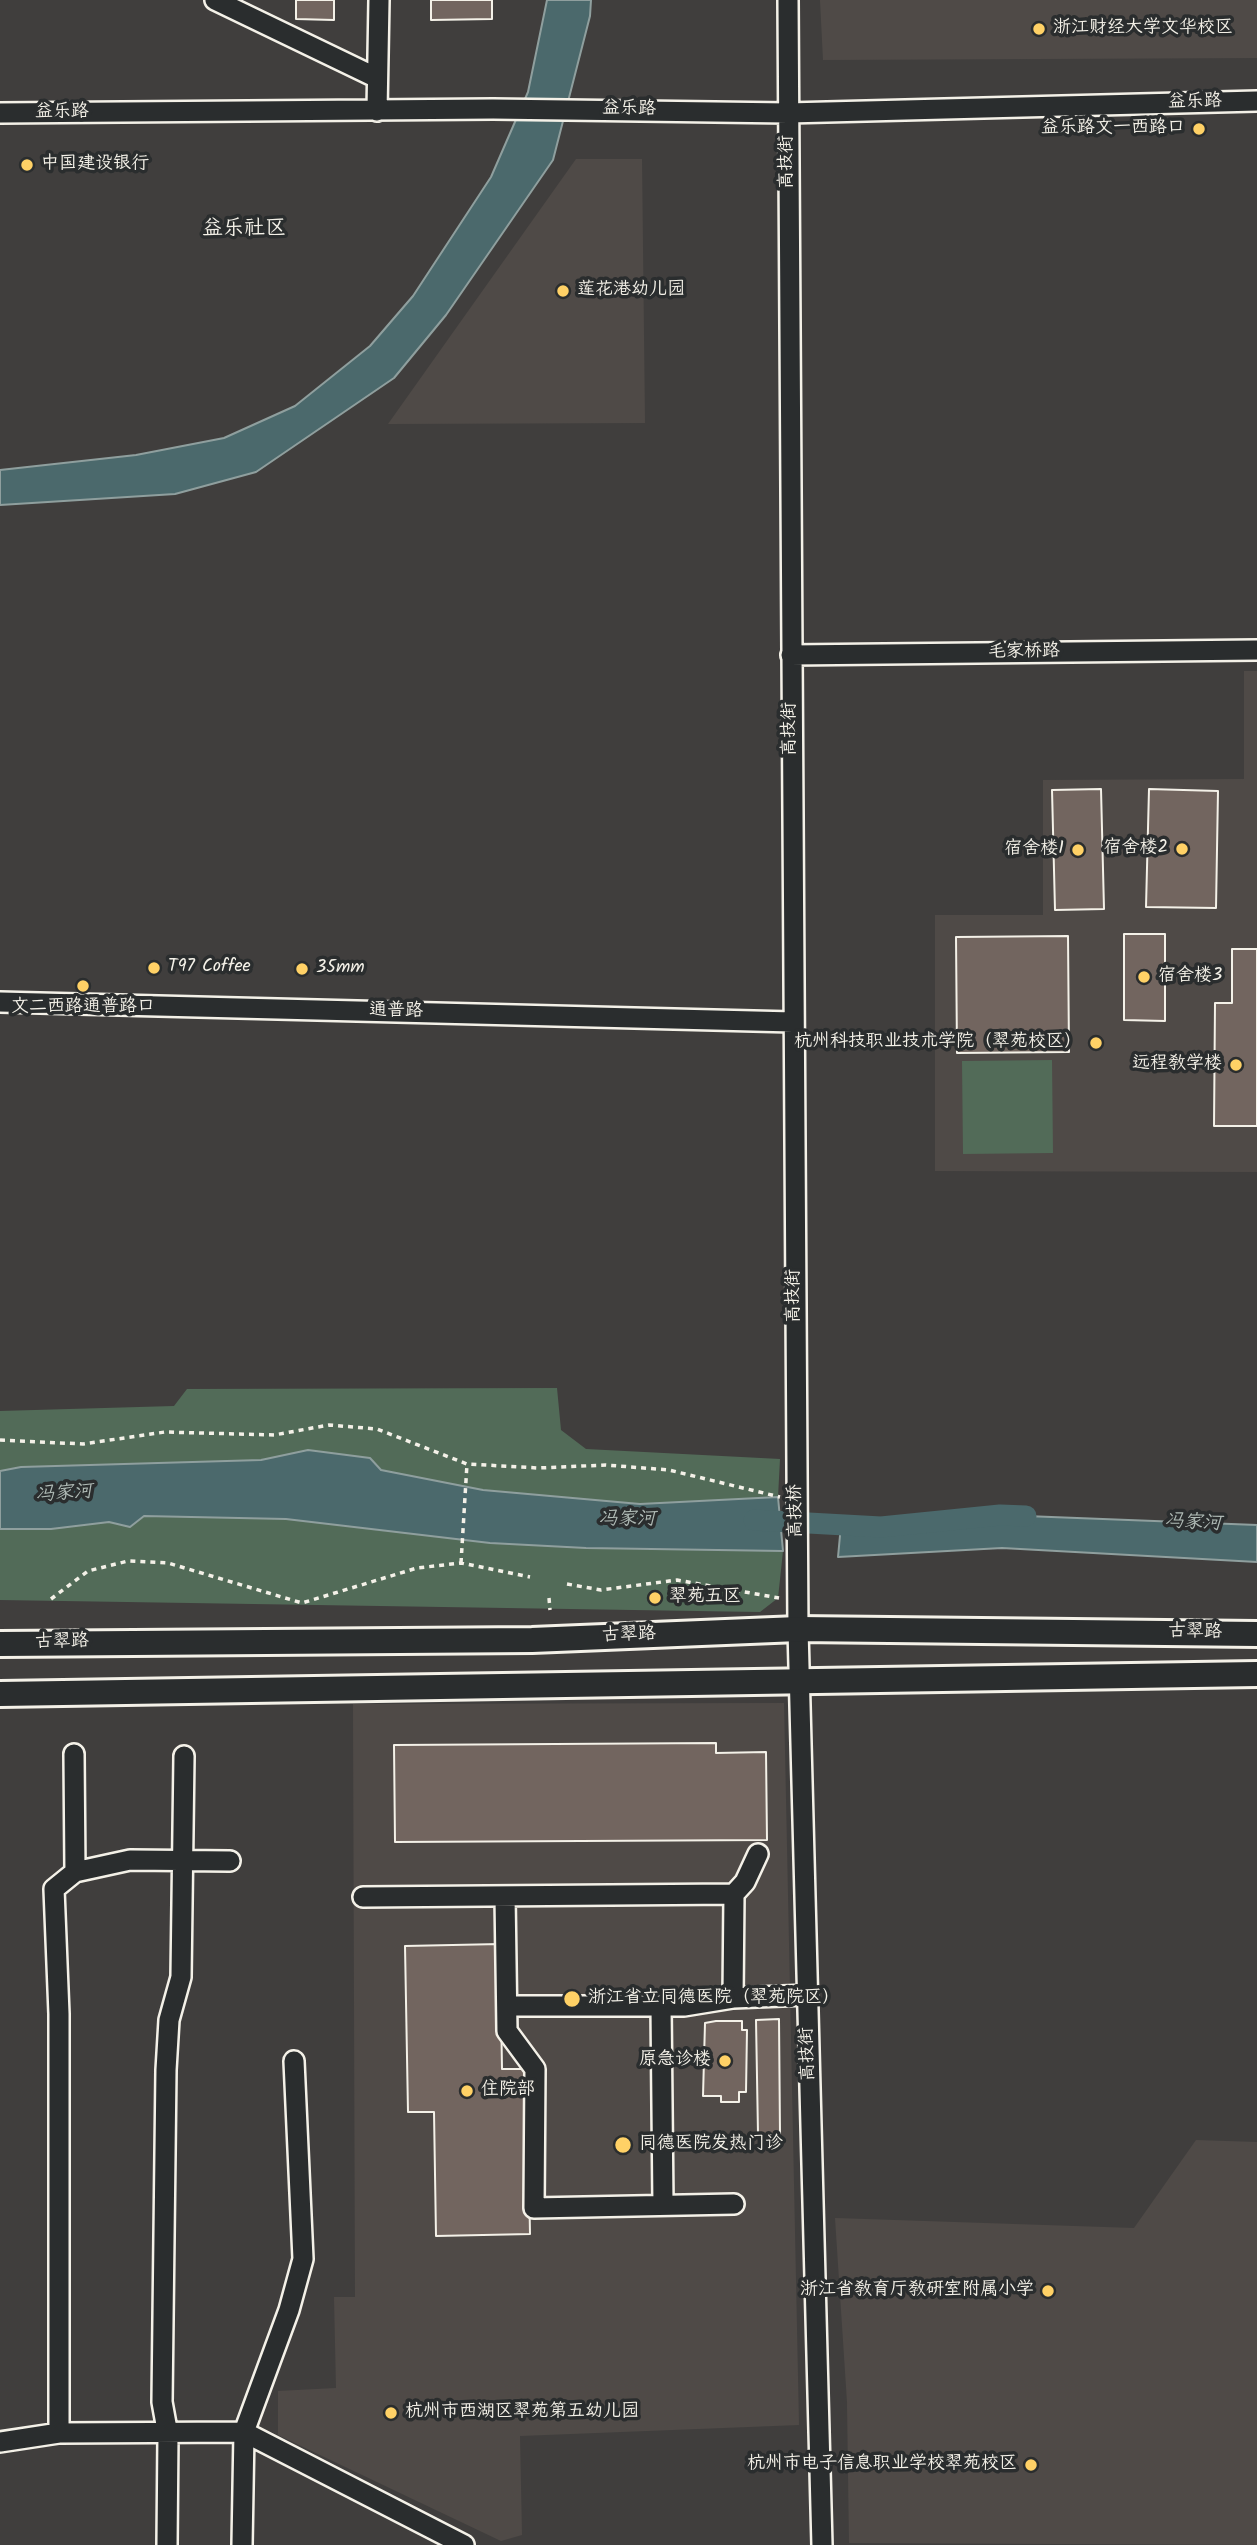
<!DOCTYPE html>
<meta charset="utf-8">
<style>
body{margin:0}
canvas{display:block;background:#403e3d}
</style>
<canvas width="1257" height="2545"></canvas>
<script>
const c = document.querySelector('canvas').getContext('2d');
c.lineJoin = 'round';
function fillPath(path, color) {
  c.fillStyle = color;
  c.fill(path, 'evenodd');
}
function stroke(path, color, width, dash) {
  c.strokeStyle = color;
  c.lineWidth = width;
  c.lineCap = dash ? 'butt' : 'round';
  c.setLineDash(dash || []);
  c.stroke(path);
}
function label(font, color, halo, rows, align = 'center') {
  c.font = font + ' Kalam,"LXGW WenKai TC",sans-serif';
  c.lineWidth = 7;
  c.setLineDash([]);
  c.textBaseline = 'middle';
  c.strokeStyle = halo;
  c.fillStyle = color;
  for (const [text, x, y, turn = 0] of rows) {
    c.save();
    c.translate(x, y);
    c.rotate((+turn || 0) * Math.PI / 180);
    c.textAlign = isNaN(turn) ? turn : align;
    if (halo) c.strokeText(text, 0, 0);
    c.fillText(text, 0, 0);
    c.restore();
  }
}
const built = new Path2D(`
 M 820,0 L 1257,0 L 1257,58 L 823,60 Z
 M 576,159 L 642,159 L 645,423 L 388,424 Z
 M 1244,671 L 1257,671 L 1257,1172 L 935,1171 L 935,915 L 1043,915 L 1043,780 L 1244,779 Z
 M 784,1703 L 799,2425 L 520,2436 L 522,2535 L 501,2541 L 278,2435 L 278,2391 L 336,2388 L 334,2297 L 355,2297 L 353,1704 Z
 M 1196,2140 L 1257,2142 L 1257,2545 L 849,2543 L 847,2402 L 835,2218 L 1134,2228 Z`);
const green = new Path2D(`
 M 1052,1060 L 1053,1153 L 963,1154 L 962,1061 Z
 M 557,1388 L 561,1430 L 586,1449 L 780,1459 L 778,1497 L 640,1504 L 483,1490 L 381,1470 L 370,1458 L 308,1450 L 261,1460 L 21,1467 L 0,1471 L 0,1411 L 174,1406 L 187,1389 Z
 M 144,1516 L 286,1519 L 384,1531 L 586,1548 L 783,1551 L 778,1598 L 760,1612 L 0,1600 L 0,1529 L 51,1529 L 109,1522 L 130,1527 Z`);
const water = new Path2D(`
 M 547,0 L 591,0 L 590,16 L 553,160 L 446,315 L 394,378 L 256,472 L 175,494 L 0,505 L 0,470 L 136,455 L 224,438 L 295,406 L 370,346 L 413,296 L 491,177 L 528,92 Z
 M 308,1450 L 370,1458 L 381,1470 L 483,1490 L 640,1504 L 778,1497 L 783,1551 L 586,1548 L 490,1543 L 286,1519 L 144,1516 L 130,1527 L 109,1522 L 51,1529 L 0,1529 L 0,1471 L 21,1467 L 261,1460 Z
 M 1000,1515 L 1257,1525 L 1257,1562 L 1002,1548 L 838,1557 L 841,1525 L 881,1527 Z`);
const canal = new Path2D(`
 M 754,1520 L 881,1527 L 1000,1515 L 1026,1516`);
const building = new Path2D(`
 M 296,0 L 334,0 L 334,20 L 296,19 Z
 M 431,0 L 492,0 L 492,19 L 431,20 Z
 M 1101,789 L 1104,909 L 1055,910 L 1052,790 Z
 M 1149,789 L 1218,791 L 1216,908 L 1146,907 Z
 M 1124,934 L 1165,934 L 1165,1021 L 1124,1020 Z
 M 1068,936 L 1069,1052 L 957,1053 L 956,937 Z
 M 1232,949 L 1257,949 L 1257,1126 L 1214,1126 L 1215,1003 L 1232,1003 Z
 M 716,1743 L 716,1753 L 766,1752 L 767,1840 L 395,1842 L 394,1745 Z
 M 500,1944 L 502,2069 L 527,2069 L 530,2234 L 436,2236 L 434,2112 L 408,2112 L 405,1946 Z
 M 779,2019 L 780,2134 L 758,2134 L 756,2020 Z
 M 716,2021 L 742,2021 L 742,2030 L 747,2030 L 746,2092 L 739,2092 L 739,2102 L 721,2102 L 721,2096 L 703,2096 L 705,2023 Z`);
const path = new Path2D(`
 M 0,1440 L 83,1444 L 165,1432 L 274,1435 L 329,1425 L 377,1429 L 467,1464 L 538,1468 L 606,1465 L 669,1470 L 780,1497
 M 461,1563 L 467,1464
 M 567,1584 L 601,1590 L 677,1580 L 779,1598
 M 549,1598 L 550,1610
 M 51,1599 L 88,1571 L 128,1561 L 168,1563 L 302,1603 L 417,1568 L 461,1563 L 530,1577`);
const minor = new Path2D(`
 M 215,0 L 377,78
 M 788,0 L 798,1629 L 822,2545
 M 377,111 L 379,0
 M 0,113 L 493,109 L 788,113 L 1257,101
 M 791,655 L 1257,650
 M 0,1002 L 793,1022
 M 74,1754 L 75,1872
 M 505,1896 L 507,2031 L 535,2069 L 534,2208 L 734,2204
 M 363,1897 L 734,1894
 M 733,1998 L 734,1894 L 745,1882 L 758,1854
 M 507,2006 L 684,2006 L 733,1998 L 807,1995
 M 661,2006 L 663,2205
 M 59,2433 L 59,2014 L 54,1889 L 75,1872 L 130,1860 L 230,1861
 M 0,2442 L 59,2433 L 244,2432 L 464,2545
 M 167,2545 L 168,2435 L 162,2402 L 166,2070 L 169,2020 L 181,1977 L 184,1756
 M 242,2545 L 244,2432 L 289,2310 L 303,2259 L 294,2061`);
const major = new Path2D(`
 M 0,1644 L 532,1640 L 798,1629 L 1257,1634
 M 0,1694 L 1257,1674`);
const markers = [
 [1039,29,7,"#ffd166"],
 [1199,129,7,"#ffd166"],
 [27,165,7,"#ffd166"],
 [563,291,7,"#ffd166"],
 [1182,849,7,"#ffd166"],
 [1078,850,7,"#ffd166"],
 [154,968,7,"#ffd166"],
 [302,969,7,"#ffd166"],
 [1144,977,7,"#ffd166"],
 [83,986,7,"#ffd166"],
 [1096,1043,7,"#ffd166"],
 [1236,1065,7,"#ffd166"],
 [655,1598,7,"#ffd166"],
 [572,1999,9,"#ffd166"],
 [725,2061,7,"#ffd166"],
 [467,2091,7,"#ffd166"],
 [623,2145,9,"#ffd166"],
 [1048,2291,7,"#ffd166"],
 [391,2413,7,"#ffd166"],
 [1031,2465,7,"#ffd166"]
];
const poiNames = [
 ["浙江财经大学文华校区",1053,29],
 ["益乐路文一西路口",1185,129,"right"],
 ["中国建设银行",41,165],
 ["莲花港幼儿园",577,291],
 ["宿舍楼2",1168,849,"right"],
 ["宿舍楼1",1064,850,"right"],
 ["T97 Coffee",168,968],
 ["35mm",316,969],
 ["宿舍楼3",1158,977],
 ["文二西路通普路口",83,1008,"center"],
 ["杭州科技职业技术学院（翠苑校区）",1082,1043,"right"],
 ["远程教学楼",1222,1065,"right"],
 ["翠苑五区",669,1598],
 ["浙江省立同德医院（翠苑院区）",588,1999],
 ["原急诊楼",711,2061,"right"],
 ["住院部",481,2091],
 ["同德医院发热门诊",639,2145],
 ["浙江省教育厅教研室附属小学",1034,2291,"right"],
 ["杭州市西湖区翠苑第五幼儿园",405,2413],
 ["杭州市电子信息职业学校翠苑校区",1017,2465,"right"]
];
const streetNames = [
 ["益乐路",1195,103,-1],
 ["益乐路",629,110,1],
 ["益乐路",62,113],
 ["高技街",788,162,-90],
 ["毛家桥路",1024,653,-1],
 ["高技街",791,729,-90],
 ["通普路",396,1012,1],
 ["高技街",795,1296,-90],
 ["高技桥",797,1511,-91],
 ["古翠路",1195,1633,1],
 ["古翠路",629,1636,-2],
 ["古翠路",62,1643,-1],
 ["高技街",809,2054,-92]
];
const waterNames = [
 ["冯家河",64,1495,-4],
 ["冯家河",627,1521],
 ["冯家河",1193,1524,3]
];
const quarterNames = [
 ["益乐社区",244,230]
];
fillPath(built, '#4f4a47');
fillPath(green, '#526b58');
fillPath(water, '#4b696c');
stroke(water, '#8f9f9e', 2);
stroke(canal, '#4b696c', 21);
fillPath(building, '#72655f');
stroke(building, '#f4f1e8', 2);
stroke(minor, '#f4f1e8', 24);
stroke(major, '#f4f1e8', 30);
stroke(path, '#f4f1e8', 3.5, [5, 5]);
stroke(minor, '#2a2d2e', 19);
stroke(major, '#2a2d2e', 24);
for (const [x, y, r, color] of markers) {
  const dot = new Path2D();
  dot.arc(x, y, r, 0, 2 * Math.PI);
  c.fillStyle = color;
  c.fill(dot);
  stroke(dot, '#2a2d2e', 2.5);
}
label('18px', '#f4f1e8', '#2a2d2e', poiNames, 'left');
label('18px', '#f4f1e8', '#2a2d2e', streetNames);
label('italic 19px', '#b0bbb6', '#2a2d2e', waterNames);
label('21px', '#f4f1e8', '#2a2d2e', quarterNames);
</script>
